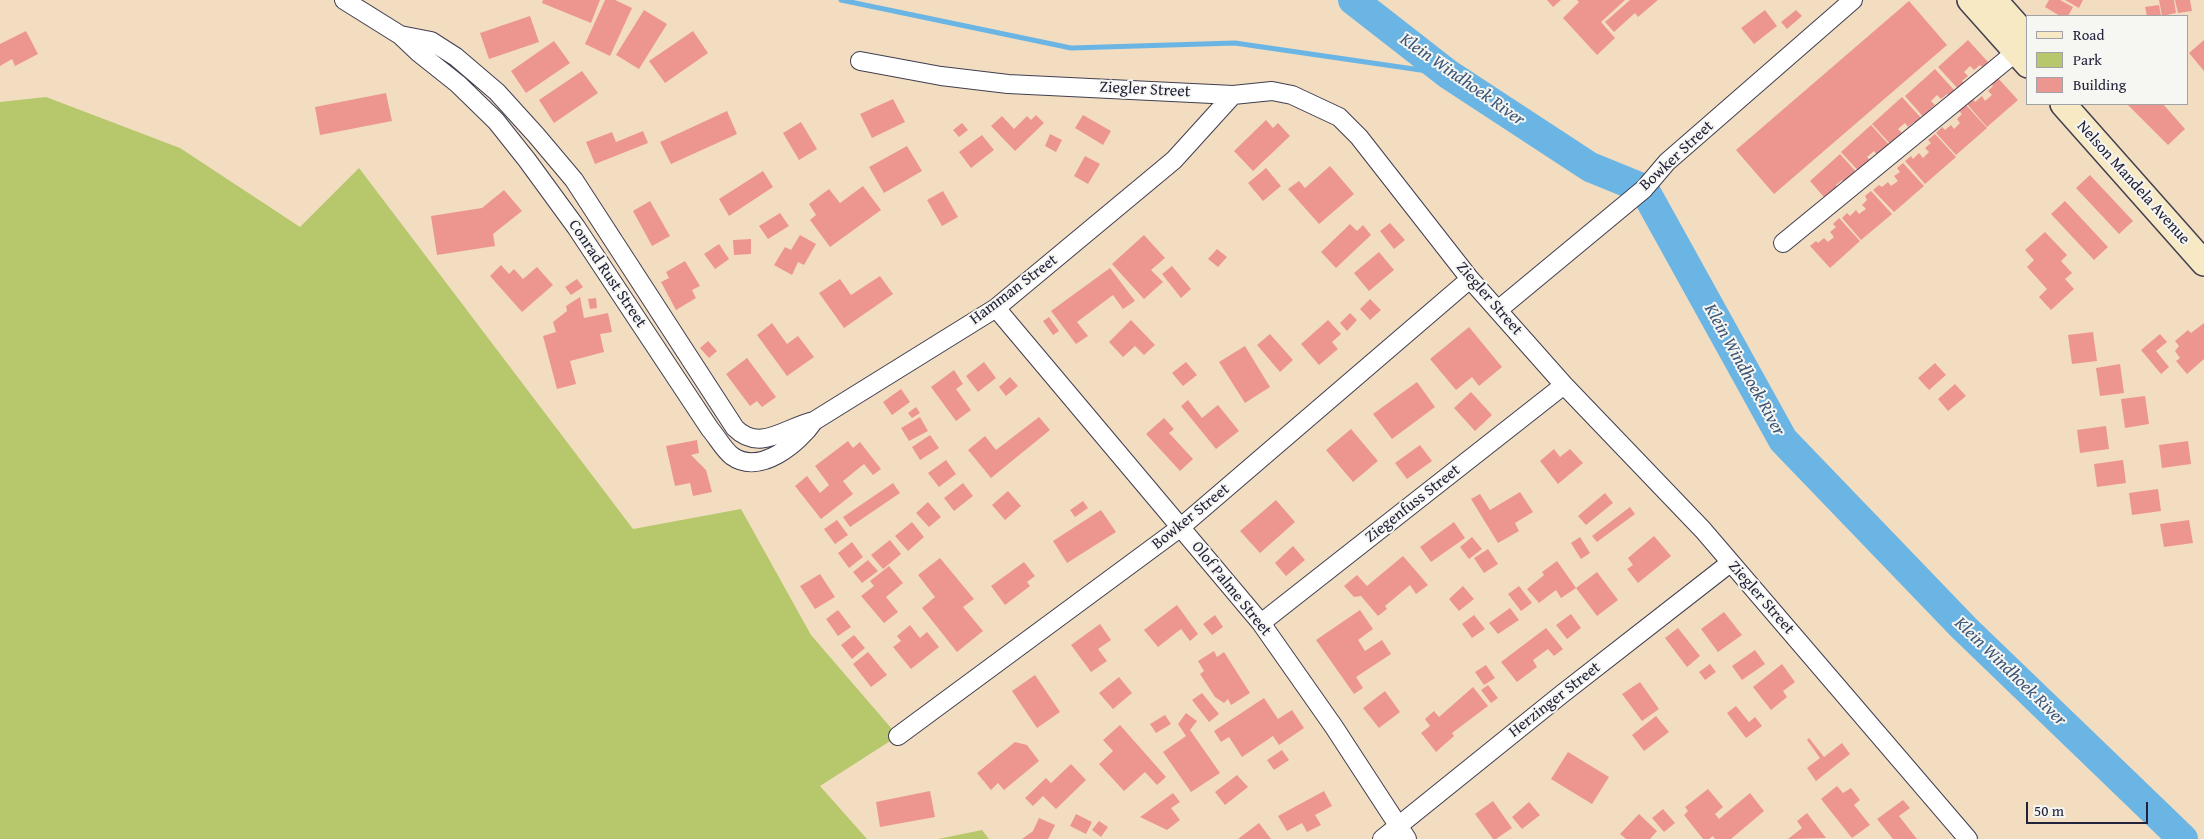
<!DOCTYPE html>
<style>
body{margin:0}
#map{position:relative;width:2204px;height:839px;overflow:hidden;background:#f2ddc0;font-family:"Gentium Book Plus",serif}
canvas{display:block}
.legend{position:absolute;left:2026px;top:15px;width:162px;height:90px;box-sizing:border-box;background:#f6f6f2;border:1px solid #a1a1a9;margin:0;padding:6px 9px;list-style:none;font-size:15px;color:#22223b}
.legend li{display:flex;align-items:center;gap:10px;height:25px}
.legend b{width:25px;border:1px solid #a1a1a9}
.scale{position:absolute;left:2026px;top:802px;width:122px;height:22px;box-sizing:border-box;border:2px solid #22223b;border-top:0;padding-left:6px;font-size:15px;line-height:18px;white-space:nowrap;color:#22223b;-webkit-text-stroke:4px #f6f6f2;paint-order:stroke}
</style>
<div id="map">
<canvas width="2204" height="839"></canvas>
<ul class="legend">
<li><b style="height:6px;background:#f7e9c3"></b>Road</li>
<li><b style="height:14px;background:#b6c86b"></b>Park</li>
<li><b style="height:14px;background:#ed9690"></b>Building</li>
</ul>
<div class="scale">50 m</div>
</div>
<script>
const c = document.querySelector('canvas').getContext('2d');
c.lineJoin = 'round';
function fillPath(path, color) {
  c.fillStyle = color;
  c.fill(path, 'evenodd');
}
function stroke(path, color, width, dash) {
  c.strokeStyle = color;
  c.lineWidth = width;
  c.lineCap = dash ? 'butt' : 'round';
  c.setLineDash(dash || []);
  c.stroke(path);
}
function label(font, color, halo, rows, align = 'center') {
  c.font = font + ' "Gentium Book Plus",serif';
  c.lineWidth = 4;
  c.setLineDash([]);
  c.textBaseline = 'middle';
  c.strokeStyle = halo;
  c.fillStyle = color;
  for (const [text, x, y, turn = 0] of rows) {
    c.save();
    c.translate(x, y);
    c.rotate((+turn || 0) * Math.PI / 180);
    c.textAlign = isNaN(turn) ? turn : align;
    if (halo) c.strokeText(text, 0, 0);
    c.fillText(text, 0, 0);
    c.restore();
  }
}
const green = new Path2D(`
 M 46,97 L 180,148 L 300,227 L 359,168 L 633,529 L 741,509 L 811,635 L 898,736 L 820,786 L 867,839 L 0,839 L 0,102 Z
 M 982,830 L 989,839 L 938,839 Z`);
const stream = new Path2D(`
 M 841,0 L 1071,48 L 1235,43 L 1448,74`);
const river = new Path2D(`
 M 1353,0 L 1448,74 L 1590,167 L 1644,189 L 1783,440 L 1964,628 L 2183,839`);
const building = new Path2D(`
 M 543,0 L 600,0 L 591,23 L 542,3 Z
 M 605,0 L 615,0 L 632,8 L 610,56 L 585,44 Z
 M 1547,0 L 1561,0 L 1553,7 Z
 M 1577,0 L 1625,0 L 1601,22 L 1615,38 L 1597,55 L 1563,18 L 1579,2 Z
 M 1630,0 L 1658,0 L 1638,17 L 1635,13 L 1614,32 L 1605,22 Z
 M 2049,0 L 2060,0 L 2073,7 L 2068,16 L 2060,16 L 2045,7 Z
 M 2065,0 L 2083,0 L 2079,8 Z
 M 2159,0 L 2174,0 L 2176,13 L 2162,16 Z
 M 2175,0 L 2190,0 L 2192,11 L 2178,13 Z
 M 1909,1 L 1947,45 L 1774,194 L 1736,150 Z
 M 2159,5 L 2161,16 L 2147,16 L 2145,7 Z
 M 644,10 L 667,24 L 639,69 L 616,55 Z
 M 1765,10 L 1777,26 L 1754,44 L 1741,28 Z
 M 1796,10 L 1802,16 L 1787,29 L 1781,22 Z
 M 530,16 L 539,42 L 489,59 L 480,33 Z
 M 26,31 L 38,54 L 15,66 L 12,59 L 0,66 L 0,44 Z
 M 693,31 L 708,53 L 665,83 L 649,61 Z
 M 1968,40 L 1988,62 L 1982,67 L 1980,65 L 1974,70 L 1970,66 L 1964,72 L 1968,76 L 1962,81 L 1965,84 L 1959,90 L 1938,67 Z
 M 2204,40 L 2204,71 L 2189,53 Z
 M 554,41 L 570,63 L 526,93 L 511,71 Z
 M 1935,69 L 1955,91 L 1949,96 L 1947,94 L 1941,99 L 1937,95 L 1931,101 L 1935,105 L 1929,110 L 1932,113 L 1925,119 L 1905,96 Z
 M 582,71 L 598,93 L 554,123 L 539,100 Z
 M 1997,77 L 2018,100 L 1987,127 L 1967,104 L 1973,99 L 1975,102 L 1982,96 L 1985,101 L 1992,95 L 1988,91 L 1993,86 L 1991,83 Z
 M 386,93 L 392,121 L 320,135 L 315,107 Z
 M 1902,97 L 1922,119 L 1917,125 L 1914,122 L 1908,127 L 1905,123 L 1898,129 L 1902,133 L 1896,138 L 1899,141 L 1893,147 L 1872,124 Z
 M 893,99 L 905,122 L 872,138 L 860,114 Z
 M 2127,104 L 2163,104 L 2185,129 L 2168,145 Z
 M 1966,105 L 1987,128 L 1956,155 L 1936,133 L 1942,127 L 1945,130 L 1951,125 L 1954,129 L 1960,123 L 1957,119 L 1962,114 L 1959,111 Z
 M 727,111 L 737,134 L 671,164 L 660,142 Z
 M 1036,115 L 1044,123 L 1015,151 L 991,126 L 1002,116 L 1014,129 L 1027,116 L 1031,120 Z
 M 1083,115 L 1111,131 L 1103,145 L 1075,128 Z
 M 1266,120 L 1273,128 L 1278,123 L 1290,136 L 1253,171 L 1234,151 Z
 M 801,122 L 817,149 L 799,160 L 783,133 Z
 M 962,123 L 968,130 L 959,137 L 953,130 Z
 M 1871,125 L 1891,147 L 1877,155 L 1874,151 L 1867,157 L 1871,161 L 1862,175 L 1841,152 Z
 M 643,131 L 648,143 L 595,164 L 586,142 L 612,132 L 616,142 Z
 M 1050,134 L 1062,140 L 1056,152 L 1045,146 Z
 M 1935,134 L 1956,157 L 1925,184 L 1905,161 L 1911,156 L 1913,159 L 1919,153 L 1923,158 L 1929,152 L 1925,148 L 1931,143 L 1928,140 Z
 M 982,135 L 994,150 L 971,168 L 959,152 Z
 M 907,146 L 922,171 L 884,193 L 869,167 Z
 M 1840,154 L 1860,176 L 1845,184 L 1842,180 L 1836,185 L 1840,190 L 1830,204 L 1810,181 Z
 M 1085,156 L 1100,164 L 1088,184 L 1074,176 Z
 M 1903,163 L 1924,186 L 1894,212 L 1873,190 L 1879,185 L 1882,187 L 1888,182 L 1891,186 L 1898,181 L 1894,176 L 1900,172 L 1897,168 Z
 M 1330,166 L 1354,194 L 1319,224 L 1288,189 L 1299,181 L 1305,188 Z
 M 1266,168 L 1281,186 L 1263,201 L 1248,183 Z
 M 763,171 L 773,187 L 729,216 L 719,199 Z
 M 2090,175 L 2133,221 L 2119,234 L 2076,188 Z
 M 863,186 L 881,210 L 830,247 L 810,220 L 816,215 L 809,204 L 829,189 L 840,203 Z
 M 504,190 L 522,211 L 493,234 L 495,246 L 437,255 L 431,216 L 482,208 Z
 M 943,191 L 958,217 L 942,226 L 927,200 Z
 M 1871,191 L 1892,214 L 1861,240 L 1842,218 L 1847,213 L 1850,216 L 1856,210 L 1859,214 L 1866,209 L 1862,205 L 1867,200 L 1865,196 Z
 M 650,201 L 670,236 L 652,246 L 633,211 Z
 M 2065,201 L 2108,247 L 2094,260 L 2051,214 Z
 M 780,213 L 789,226 L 768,239 L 759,226 Z
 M 1839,218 L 1860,241 L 1830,268 L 1810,246 L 1816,241 L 1818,243 L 1824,238 L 1828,242 L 1834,237 L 1830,232 L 1836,227 L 1833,224 Z
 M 1390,223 L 1405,240 L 1394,249 L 1380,231 Z
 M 1350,224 L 1357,231 L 1363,225 L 1371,235 L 1336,268 L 1321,252 Z
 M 2045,232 L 2067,255 L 2061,261 L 2072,273 L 2065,279 L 2074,289 L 2051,310 L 2039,297 L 2047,289 L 2027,267 L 2034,260 L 2025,250 Z
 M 800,235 L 816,244 L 804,265 L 798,262 L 792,275 L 774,265 L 785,247 L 791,250 Z
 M 1144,235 L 1165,258 L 1151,270 L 1163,282 L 1144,299 L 1112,264 Z
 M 751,239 L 751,254 L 734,255 L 733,240 Z
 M 719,244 L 729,259 L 715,269 L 704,254 Z
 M 1217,249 L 1227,257 L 1218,267 L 1208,259 Z
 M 1379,252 L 1394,270 L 1369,291 L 1354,273 Z
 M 685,261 L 700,286 L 692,290 L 696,298 L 676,310 L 661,282 L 669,278 L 666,272 Z
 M 501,265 L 509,274 L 514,269 L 523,279 L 537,267 L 553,285 L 522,312 L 490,276 Z
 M 1172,266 L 1191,289 L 1181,298 L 1162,274 Z
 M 1110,268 L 1135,301 L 1123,309 L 1113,295 L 1077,322 L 1088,336 L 1076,344 L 1051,311 Z
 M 880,276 L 893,294 L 844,328 L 819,293 L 840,279 L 851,295 Z
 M 577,279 L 583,287 L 571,295 L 565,287 Z
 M 580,297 L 584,318 L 608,313 L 612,332 L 600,334 L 604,352 L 570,361 L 576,384 L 557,389 L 543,336 L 556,332 L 553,322 L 567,311 L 566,306 Z
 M 596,298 L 597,308 L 590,309 L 588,299 Z
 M 1370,299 L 1381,310 L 1370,320 L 1360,309 Z
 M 1350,313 L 1357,320 L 1347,331 L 1340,323 Z
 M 1049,317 L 1059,331 L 1053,335 L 1043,321 Z
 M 1131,320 L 1155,345 L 1144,355 L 1135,346 L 1123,357 L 1109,342 Z
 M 1328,320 L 1341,334 L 1332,342 L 1338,349 L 1319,365 L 1301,344 Z
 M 772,323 L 787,344 L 798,336 L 814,357 L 787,376 L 757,335 Z
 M 2204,323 L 2204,359 L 2187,374 L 2176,361 L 2180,358 L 2175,351 L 2179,346 L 2175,341 L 2188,330 L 2191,333 Z
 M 1469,327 L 1502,367 L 1479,386 L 1472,377 L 1456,390 L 1430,359 Z
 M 2093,332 L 2097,361 L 2072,364 L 2068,335 Z
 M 1270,334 L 1293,360 L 1280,372 L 1257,345 Z
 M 2160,334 L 2167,342 L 2156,351 L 2169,367 L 2161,374 L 2141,350 Z
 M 708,341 L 717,351 L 709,358 L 700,348 Z
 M 1245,346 L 1270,387 L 1245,403 L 1219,362 Z
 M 747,358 L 776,397 L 762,407 L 757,401 L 750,406 L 726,374 Z
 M 984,362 L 996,378 L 978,392 L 966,376 Z
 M 1186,362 L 1197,375 L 1183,386 L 1172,373 Z
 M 1935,363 L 1946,375 L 1929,390 L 1918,378 Z
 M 2120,364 L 2124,393 L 2100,396 L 2096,368 Z
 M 954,370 L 963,384 L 956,389 L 971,410 L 956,421 L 931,387 Z
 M 1010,377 L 1018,386 L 1006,396 L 999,387 Z
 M 1417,382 L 1435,407 L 1392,439 L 1373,414 Z
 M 1955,384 L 1966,396 L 1948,411 L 1938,399 Z
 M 901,389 L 910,402 L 892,415 L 883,402 Z
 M 1471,392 L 1492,415 L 1475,431 L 1454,408 Z
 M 2145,396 L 2149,424 L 2125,428 L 2121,399 Z
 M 1188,400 L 1202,418 L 1218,405 L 1239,431 L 1216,449 L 1181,406 Z
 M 916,407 L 920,413 L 912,418 L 908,413 Z
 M 920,417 L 928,431 L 909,441 L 901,428 Z
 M 1039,417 L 1050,430 L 991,478 L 968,450 L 985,436 L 996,450 Z
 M 1164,418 L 1174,429 L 1169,433 L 1193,459 L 1180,471 L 1146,434 Z
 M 2106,426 L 2109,449 L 2080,453 L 2077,430 Z
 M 1351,429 L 1378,461 L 1353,482 L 1326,450 Z
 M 930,435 L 939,448 L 920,460 L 912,447 Z
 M 697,440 L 699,453 L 691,455 L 706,470 L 712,492 L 693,496 L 690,483 L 675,486 L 666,446 Z
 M 848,441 L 853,448 L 860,442 L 881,469 L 873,475 L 864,464 L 843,481 L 853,494 L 821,519 L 795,486 L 807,476 L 820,493 L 829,485 L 815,466 Z
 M 2188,441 L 2191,464 L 2162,468 L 2159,445 Z
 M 1420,445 L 1432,461 L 1407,479 L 1395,463 Z
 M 1554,449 L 1560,457 L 1570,449 L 1583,463 L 1558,484 L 1540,461 Z
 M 946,460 L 956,474 L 939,487 L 928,473 Z
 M 2123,460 L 2126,483 L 2097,487 L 2094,464 Z
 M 893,483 L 900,493 L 850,527 L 843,517 Z
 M 963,483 L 973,496 L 954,511 L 944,498 Z
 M 2158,489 L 2161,511 L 2132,515 L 2129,493 Z
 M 1008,491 L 1021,506 L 1005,520 L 992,505 Z
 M 1520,492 L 1533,512 L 1515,523 L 1519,531 L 1498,543 L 1471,499 L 1480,494 L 1490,510 Z
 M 1605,493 L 1613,503 L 1586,525 L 1578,516 Z
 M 1276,500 L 1295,522 L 1260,553 L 1240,531 Z
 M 1083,501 L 1088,508 L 1075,517 L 1070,510 Z
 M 928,502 L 941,517 L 929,527 L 916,513 Z
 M 1630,507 L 1635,514 L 1597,542 L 1592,536 Z
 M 1101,510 L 1116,532 L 1067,563 L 1053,541 Z
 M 837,520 L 848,535 L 835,544 L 824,529 Z
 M 2189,520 L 2193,543 L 2164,547 L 2160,524 Z
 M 912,522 L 924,537 L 908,551 L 895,536 Z
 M 1454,522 L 1465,538 L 1431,562 L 1420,547 Z
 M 1654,536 L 1671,556 L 1638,583 L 1627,569 L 1633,565 L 1628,558 Z
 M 1472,537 L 1482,549 L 1469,559 L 1460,547 Z
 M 1580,537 L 1590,553 L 1581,559 L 1571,543 Z
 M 890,540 L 901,554 L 883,569 L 871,555 Z
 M 852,542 L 863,557 L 849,568 L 838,553 Z
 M 1293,546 L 1305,560 L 1286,576 L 1275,563 Z
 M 1488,549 L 1498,564 L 1484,573 L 1474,558 Z
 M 1403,556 L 1428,585 L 1416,594 L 1410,585 L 1385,606 L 1387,609 L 1378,616 L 1361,596 L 1354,597 L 1344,586 L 1357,575 L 1367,586 Z
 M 940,558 L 974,599 L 963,607 L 983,631 L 957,652 L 922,608 L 935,597 L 918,575 Z
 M 868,560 L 878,571 L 862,583 L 853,572 Z
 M 1557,561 L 1576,588 L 1561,598 L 1556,590 L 1539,603 L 1527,589 L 1544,575 L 1542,572 Z
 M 1024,562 L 1035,576 L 1027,582 L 1030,586 L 1005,605 L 991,586 Z
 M 889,566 L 903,583 L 886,597 L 898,612 L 884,623 L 861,596 L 874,586 L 870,581 Z
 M 1597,572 L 1618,600 L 1597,616 L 1576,588 Z
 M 820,574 L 835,597 L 815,609 L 800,586 Z
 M 1463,586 L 1474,599 L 1459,611 L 1449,599 Z
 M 1519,586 L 1532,603 L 1521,611 L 1508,594 Z
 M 1177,605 L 1198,634 L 1190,641 L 1181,629 L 1158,647 L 1144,630 Z
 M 1510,608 L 1519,620 L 1498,634 L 1489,623 Z
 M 838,610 L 851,627 L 838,636 L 826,619 Z
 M 1360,610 L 1373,629 L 1358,640 L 1365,651 L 1382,640 L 1391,654 L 1356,677 L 1363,688 L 1354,694 L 1316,640 Z
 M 1724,612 L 1742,635 L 1718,652 L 1701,629 Z
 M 1571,614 L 1581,628 L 1567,639 L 1556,625 Z
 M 1215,615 L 1223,627 L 1212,635 L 1203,624 Z
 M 1474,615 L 1485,629 L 1472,638 L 1462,624 Z
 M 1100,624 L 1111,640 L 1098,649 L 1107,661 L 1091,672 L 1071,645 Z
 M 910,625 L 920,638 L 927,632 L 939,647 L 911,669 L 893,647 L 901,641 L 897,636 Z
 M 1546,628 L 1563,649 L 1554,656 L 1548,649 L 1533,660 L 1537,667 L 1517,682 L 1501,662 Z
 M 1678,628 L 1700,656 L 1687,667 L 1665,638 Z
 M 854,635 L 865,648 L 852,659 L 841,645 Z
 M 1755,650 L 1765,664 L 1742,680 L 1732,666 Z
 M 1214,651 L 1217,657 L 1224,652 L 1250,693 L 1231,705 L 1228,699 L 1224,703 L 1215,697 L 1200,674 L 1204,671 L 1198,661 Z
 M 868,652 L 887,675 L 871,687 L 853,664 Z
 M 1710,664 L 1716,672 L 1705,680 L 1699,672 Z
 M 1782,664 L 1795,682 L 1783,691 L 1787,697 L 1771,710 L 1753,687 Z
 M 1486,665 L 1495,678 L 1484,685 L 1475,672 Z
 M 1035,675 L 1060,712 L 1037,728 L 1012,691 Z
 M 1119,677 L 1132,693 L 1113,709 L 1099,693 Z
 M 1640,682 L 1659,709 L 1642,721 L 1622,694 Z
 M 1488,685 L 1498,698 L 1491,703 L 1481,690 Z
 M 1473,687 L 1488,706 L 1452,733 L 1454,736 L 1436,752 L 1421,733 L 1430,726 L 1425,719 L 1434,711 L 1439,717 Z
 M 1385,691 L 1400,712 L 1379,728 L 1363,708 Z
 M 1202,693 L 1219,714 L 1209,722 L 1192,700 Z
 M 1264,698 L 1278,719 L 1292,710 L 1304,728 L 1279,745 L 1273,736 L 1242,757 L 1229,737 L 1221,742 L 1214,731 Z
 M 1736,706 L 1749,722 L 1755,717 L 1762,726 L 1746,738 L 1727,713 Z
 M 1186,713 L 1197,721 L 1190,730 L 1220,773 L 1191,792 L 1163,752 L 1186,736 L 1178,724 Z
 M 1165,715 L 1171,724 L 1156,733 L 1150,724 Z
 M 1656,716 L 1669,732 L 1644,751 L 1632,735 Z
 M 1120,725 L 1166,777 L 1157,785 L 1145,772 L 1124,791 L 1099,764 L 1113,751 L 1103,740 Z
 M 1809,738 L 1824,757 L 1842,743 L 1850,754 L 1816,781 L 1807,768 L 1820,758 L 1807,740 Z
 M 1015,742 L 1027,745 L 1039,761 L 1004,790 L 998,783 L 991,790 L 977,773 Z
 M 1282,750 L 1289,760 L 1274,770 L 1267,760 Z
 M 1568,752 L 1609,777 L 1592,804 L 1551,779 Z
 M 1071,764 L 1086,780 L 1056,809 L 1043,796 L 1033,806 L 1025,798 L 1046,778 L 1051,783 Z
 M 1237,775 L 1248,787 L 1225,805 L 1215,792 Z
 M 1837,786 L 1843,793 L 1851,788 L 1860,800 L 1854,805 L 1870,825 L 1852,838 L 1821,799 Z
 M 1708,789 L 1723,807 L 1715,814 L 1719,819 L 1750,793 L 1764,811 L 1731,839 L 1715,839 L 1713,836 L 1709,839 L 1703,839 L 1684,815 L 1688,811 L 1685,807 Z
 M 930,791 L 935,817 L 880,827 L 876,802 Z
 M 1324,791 L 1332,806 L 1315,815 L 1321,825 L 1307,832 L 1302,823 L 1287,831 L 1278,816 Z
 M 1173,793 L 1180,802 L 1171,808 L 1180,820 L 1167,830 L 1140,817 Z
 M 1903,800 L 1910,808 L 1899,816 L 1917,839 L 1893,839 L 1877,819 Z
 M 1493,801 L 1512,828 L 1496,839 L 1493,839 L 1475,814 Z
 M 1529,802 L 1540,815 L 1522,829 L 1512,817 Z
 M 1663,809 L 1675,823 L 1664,832 L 1652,818 Z
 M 1807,813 L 1826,838 L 1788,839 L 1802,828 L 1797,821 Z
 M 1076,814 L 1092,822 L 1086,834 L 1070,826 Z
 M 1639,814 L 1657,831 L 1650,839 L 1626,839 L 1620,834 Z
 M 1039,818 L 1055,825 L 1048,839 L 1022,839 L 1033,831 Z
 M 1099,821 L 1108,827 L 1101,837 L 1092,830 Z
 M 1259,823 L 1271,839 L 1238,839 Z`);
const minor = new Path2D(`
 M 344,0 L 400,35 L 419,53 L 458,84 L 496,121 L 527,160 L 576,227 L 710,429 C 717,437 724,450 732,456 C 760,476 799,443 814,421
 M 400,35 L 431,41 L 456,57 L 497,92 L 536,135 L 574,180 L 735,428 C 760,453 786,427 814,421 L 996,308 L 1174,160 L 1233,95
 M 860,61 L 941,76 L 1008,84 L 1233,95 L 1272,91 L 1292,95 L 1339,117 L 1359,137 L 1470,279 L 1564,385 L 1703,530 L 1968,839
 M 1783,243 L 2016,52
 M 996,308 L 1261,623 L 1334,727 L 1407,839
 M 1498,310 L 1644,189 L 1667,162 L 1853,0
 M 1261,623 L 1564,385
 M 898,736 L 1181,527 L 1470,279
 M 1382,839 L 1562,694 L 1730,563`);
const secondary = new Path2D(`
 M 1970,0 L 2028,65
 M 1994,0 L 2028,38
 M 2063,104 L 2204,263`);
const streetNames = [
 ["Ziegler Street",1145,90,3],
 ["Bowker Street",1677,156,-43],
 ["Nelson Mandela Avenue",2133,183,48],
 ["Conrad Rust Street",607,274,56],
 ["Hamman Street",1014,290,-37],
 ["Ziegler Street",1489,299,49],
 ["Ziegenfuss Street",1413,504,-38],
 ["Bowker Street",1191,517,-39],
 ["Olof Palme Street",1231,589,51],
 ["Ziegler Street",1761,598,49],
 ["Herzinger Street",1555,700,-38]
];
const waterNames = [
 ["Klein Windhoek River",1462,80,35],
 ["Klein Windhoek River",1744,370,61],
 ["Klein Windhoek River",2010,672,44]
];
fillPath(green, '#b6c86b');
stroke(stream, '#6bb5e4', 5);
stroke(river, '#6bb5e4', 30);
fillPath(building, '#ed9690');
stroke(minor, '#413e4f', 20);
stroke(secondary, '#413e4f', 28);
stroke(minor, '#fff', 18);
stroke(secondary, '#f7e9c3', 25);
label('16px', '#22223b', '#f6f6f2', streetNames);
label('italic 18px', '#3c5576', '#f6f6f2', waterNames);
</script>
